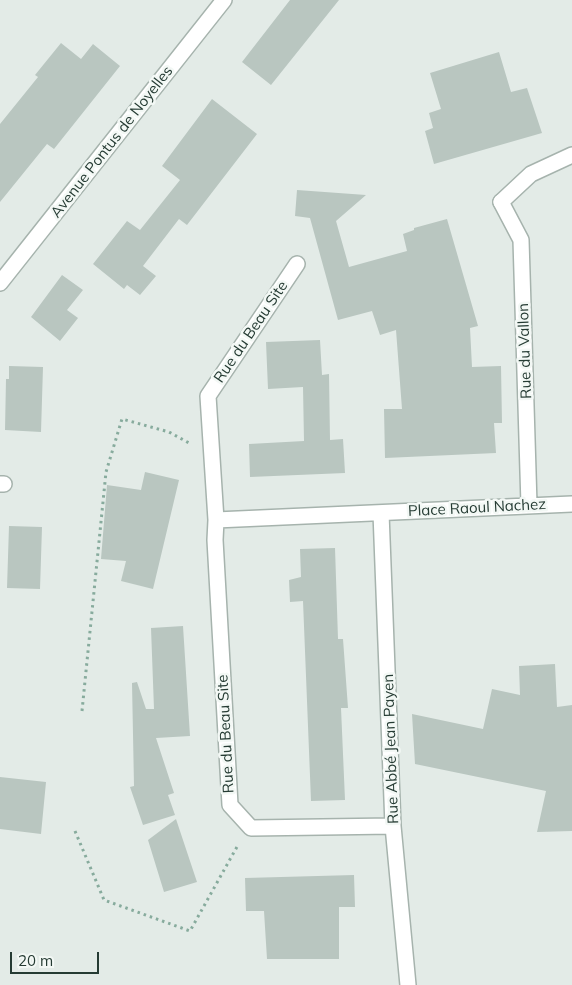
<!DOCTYPE html>
<meta charset="utf-8">
<style>
body{margin:0}
#map{position:relative;width:572px;height:985px;overflow:hidden;background:#e3ebe7;font-family:Mulish,sans-serif}
canvas{display:block}
.scale{position:absolute;left:10px;top:952px;width:89px;height:22px;box-sizing:border-box;border:2px solid #253b33;border-top:0;padding-left:6px;font-size:15px;line-height:18px;white-space:nowrap;color:#253b33;-webkit-text-stroke:4px #f3f8f5;paint-order:stroke}
</style>
<div id="map">
<canvas width="572" height="985"></canvas>
<div class="scale">20 m</div>
</div>
<script>
const c = document.querySelector('canvas').getContext('2d');
c.lineJoin = 'round';
function fillPath(path, color) {
  c.fillStyle = color;
  c.fill(path, 'evenodd');
}
function stroke(path, color, width, dash) {
  c.strokeStyle = color;
  c.lineWidth = width;
  c.lineCap = dash ? 'butt' : 'round';
  c.setLineDash(dash || []);
  c.stroke(path);
}
function label(font, color, halo, rows, align = 'center') {
  c.font = font + ' Mulish,sans-serif';
  c.lineWidth = 5;
  c.setLineDash([]);
  c.textBaseline = 'middle';
  c.strokeStyle = halo;
  c.fillStyle = color;
  for (const [text, x, y, turn = 0] of rows) {
    c.save();
    c.translate(x, y);
    c.rotate((+turn || 0) * Math.PI / 180);
    c.textAlign = isNaN(turn) ? turn : align;
    if (halo) c.strokeText(text, 0, 0);
    c.fillText(text, 0, 0);
    c.restore();
  }
}
const building = new Path2D(`
 M 290,0 L 339,0 L 271,85 L 242,62 Z
 M 61,43 L 81,59 L 93,44 L 120,66 L 54,149 L 47,144 L 0,202 L 0,124 L 38,77 L 35,75 Z
 M 499,52 L 511,92 L 527,88 L 542,133 L 434,164 L 425,131 L 433,128 L 429,113 L 441,109 L 430,73 Z
 M 212,99 L 257,134 L 187,225 L 179,219 L 143,266 L 156,276 L 140,295 L 127,285 L 124,289 L 93,264 L 127,221 L 140,230 L 180,180 L 162,166 Z
 M 297,190 L 366,195 L 336,221 L 349,267 L 407,251 L 403,234 L 414,230 L 414,228 L 447,219 L 478,326 L 470,328 L 472,367 L 501,366 L 502,423 L 494,423 L 496,453 L 385,458 L 384,409 L 402,409 L 396,330 L 380,335 L 372,311 L 338,320 L 310,218 L 295,216 Z
 M 62,275 L 83,290 L 67,310 L 78,318 L 60,341 L 31,317 Z
 M 320,340 L 322,375 L 329,374 L 330,440 L 343,439 L 345,473 L 250,477 L 249,444 L 304,441 L 303,387 L 268,389 L 266,342 Z
 M 9,366 L 43,367 L 41,432 L 5,430 L 6,379 L 9,379 Z
 M 145,472 L 179,480 L 153,589 L 121,581 L 126,561 L 101,559 L 107,485 L 141,490 Z
 M 9,526 L 42,527 L 40,589 L 7,588 Z
 M 335,548 L 338,639 L 343,639 L 348,708 L 341,708 L 345,800 L 311,801 L 303,601 L 290,602 L 289,580 L 301,577 L 300,549 Z
 M 183,626 L 190,736 L 156,738 L 174,793 L 168,795 L 175,815 L 143,825 L 130,787 L 134,786 L 132,683 L 137,682 L 146,709 L 154,709 L 151,628 Z
 M 555,664 L 557,707 L 572,705 L 572,831 L 537,832 L 546,791 L 415,764 L 412,714 L 483,729 L 492,689 L 520,695 L 519,666 Z
 M 0,777 L 46,782 L 41,834 L 0,829 Z
 M 176,819 L 197,882 L 164,892 L 148,840 Z
 M 354,875 L 355,907 L 339,907 L 339,959 L 267,959 L 264,911 L 246,911 L 245,878 Z`);
const path = new Path2D(`
 M 82,711 L 106,472 L 122,419 L 169,432 L 189,443
 M 75,831 L 104,900 L 190,931 L 238,845`);
const service = new Path2D(`
 M 501,202 L 531,174 L 572,155`);
const minor = new Path2D(`
 M 501,202 L 521,240 L 529,505
 M 0,283 L 224,0
 M 0,484 L 4,484
 M 381,513 L 393,826 L 408,985
 M 216,520 L 208,396 L 297,264
 M 393,826 L 251,828 L 230,805 L 215,540 L 216,520 L 572,504`);
const streetNames = [
 ["Avenue Pontus de Noyelles",112,142,-52],
 ["Rue du Beau Site",251,332,-56],
 ["Rue du Vallon",525,351,-92],
 ["Place Raoul Nachez",477,508,-3],
 ["Rue du Beau Site",226,734,-93],
 ["Rue Abbé Jean Payen",391,749,-92]
];
fillPath(building, '#b9c6c0');
stroke(service, '#a6b3ad', 18);
stroke(minor, '#a6b3ad', 18);
stroke(path, '#87ab9d', 3, [2.5, 4]);
stroke(service, '#fff', 15);
stroke(minor, '#fff', 15);
label('15px', '#253b33', '#f3f8f5', streetNames);
</script>
